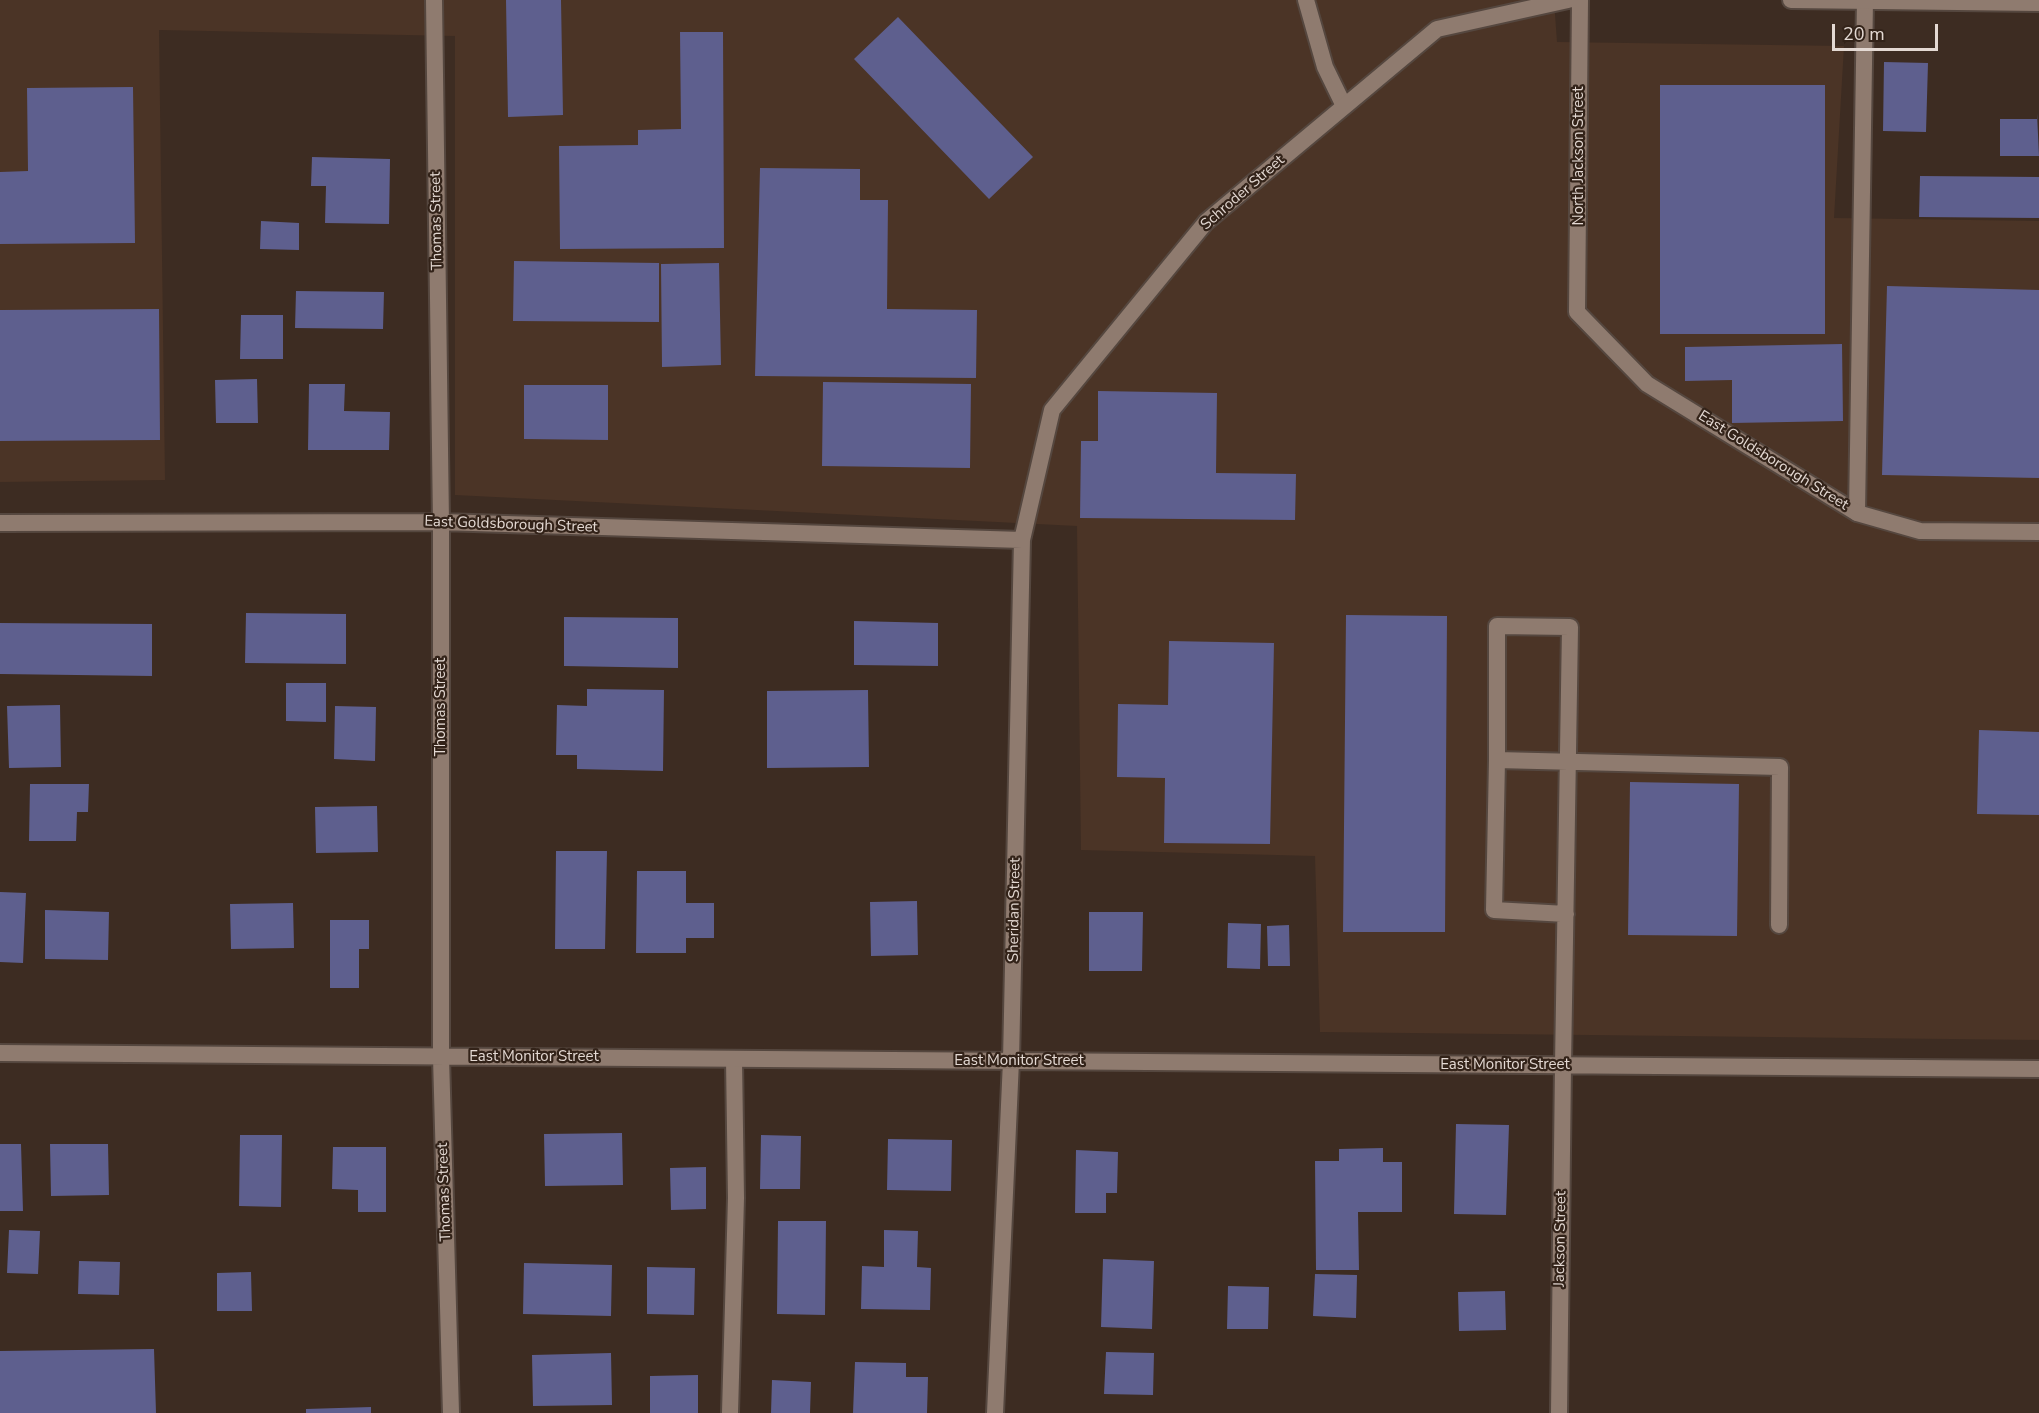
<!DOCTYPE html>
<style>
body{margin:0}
#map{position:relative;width:2039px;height:1413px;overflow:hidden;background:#3d2c22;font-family:"Nunito Sans",sans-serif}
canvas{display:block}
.scale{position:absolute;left:1832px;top:24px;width:106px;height:27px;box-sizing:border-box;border:3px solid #e4d9d3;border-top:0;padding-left:8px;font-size:18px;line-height:21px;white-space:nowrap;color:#e4d9d3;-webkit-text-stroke:4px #332319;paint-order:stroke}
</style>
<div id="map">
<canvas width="2039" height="1413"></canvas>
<div class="scale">20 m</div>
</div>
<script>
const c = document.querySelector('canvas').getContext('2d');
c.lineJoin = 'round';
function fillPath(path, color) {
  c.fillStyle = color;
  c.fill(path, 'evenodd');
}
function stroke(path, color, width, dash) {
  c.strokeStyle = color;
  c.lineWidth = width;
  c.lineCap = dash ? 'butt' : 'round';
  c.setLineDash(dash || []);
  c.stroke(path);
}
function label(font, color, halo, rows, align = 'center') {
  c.font = font + ' "Nunito Sans",sans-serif';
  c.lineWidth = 4.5;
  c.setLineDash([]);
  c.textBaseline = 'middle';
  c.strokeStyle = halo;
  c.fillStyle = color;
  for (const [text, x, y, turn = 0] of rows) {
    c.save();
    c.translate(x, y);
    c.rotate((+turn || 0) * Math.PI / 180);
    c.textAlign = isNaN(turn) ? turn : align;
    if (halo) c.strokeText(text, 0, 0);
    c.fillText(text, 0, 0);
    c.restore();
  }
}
const built = new Path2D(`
 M 0,0 L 1554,0 L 1557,42 L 1844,46 L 1834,218 L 2039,221 L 2039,1040 L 1320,1032 L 1315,856 L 1081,850 L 1077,526 L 455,495 L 455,36 L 159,30 L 165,480 L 0,482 Z`);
const building = new Path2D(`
 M 506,0 L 561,0 L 563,115 L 508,117 Z
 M 898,17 L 1033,157 L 989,199 L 854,59 Z
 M 680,32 L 723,32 L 724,248 L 560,249 L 559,146 L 638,145 L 638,130 L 681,129 Z
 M 1884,62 L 1928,63 L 1926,132 L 1883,131 Z
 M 1660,85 L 1825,85 L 1825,334 L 1660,334 Z
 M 133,87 L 135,243 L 0,244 L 0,172 L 28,171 L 27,88 Z
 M 2037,113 L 2039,156 L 2000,156 L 2000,119 L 2037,119 Z
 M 312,157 L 390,159 L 389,224 L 325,223 L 326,186 L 311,186 Z
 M 760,168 L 860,169 L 860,200 L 888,200 L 887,309 L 977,310 L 976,378 L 755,376 Z
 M 1920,176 L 2039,177 L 2039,218 L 1919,217 Z
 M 261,221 L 299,223 L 299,250 L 260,249 Z
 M 514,261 L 659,263 L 659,322 L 513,321 Z
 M 719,263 L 721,365 L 662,367 L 661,264 Z
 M 1887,286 L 2039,290 L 2039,478 L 1882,475 Z
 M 296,291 L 384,292 L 383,329 L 295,328 Z
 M 159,309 L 160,440 L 0,441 L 0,310 Z
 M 241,315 L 283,315 L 283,359 L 240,359 Z
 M 1842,344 L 1843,421 L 1732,423 L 1732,380 L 1685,381 L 1685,347 Z
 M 257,379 L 258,423 L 216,423 L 215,380 Z
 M 823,382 L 971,384 L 970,468 L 822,466 Z
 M 309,384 L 345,384 L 344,411 L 390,412 L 389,450 L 308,450 Z
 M 524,385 L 608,385 L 608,440 L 524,439 Z
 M 1098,391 L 1217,393 L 1216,473 L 1296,474 L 1295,520 L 1080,518 L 1081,441 L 1098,441 Z
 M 246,613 L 346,614 L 346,664 L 245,663 Z
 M 1346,615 L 1447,616 L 1445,932 L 1343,932 Z
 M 564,617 L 678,618 L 678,668 L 564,666 Z
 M 854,621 L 938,623 L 938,666 L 854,665 Z
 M 0,623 L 152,624 L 152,676 L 0,674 Z
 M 1169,641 L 1274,643 L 1270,844 L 1164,843 L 1165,778 L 1117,777 L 1118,704 L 1168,705 Z
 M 286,683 L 326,683 L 326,722 L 286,721 Z
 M 587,689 L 664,690 L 663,771 L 577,769 L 577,755 L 556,755 L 557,705 L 587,706 Z
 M 868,690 L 869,767 L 767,768 L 767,691 Z
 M 60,705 L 61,767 L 9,768 L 7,706 Z
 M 335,706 L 376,707 L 375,761 L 334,759 Z
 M 1979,730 L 2039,732 L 2039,815 L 1977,814 Z
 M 1630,782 L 1739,784 L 1737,936 L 1628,935 Z
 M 30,784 L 89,784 L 88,812 L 77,812 L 76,841 L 29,841 Z
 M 377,806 L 378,852 L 316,853 L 315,807 Z
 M 556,851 L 607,851 L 605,949 L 555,949 Z
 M 637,871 L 686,871 L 686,903 L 714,903 L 714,938 L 686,938 L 686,953 L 636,953 Z
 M 0,892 L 26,893 L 23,963 L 0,962 Z
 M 917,901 L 918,955 L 871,956 L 870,902 Z
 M 293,903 L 294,948 L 231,949 L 230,904 Z
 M 45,910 L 109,912 L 108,960 L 45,959 Z
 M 1089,912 L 1143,912 L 1142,971 L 1089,971 Z
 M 330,920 L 369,920 L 369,949 L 359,949 L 359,988 L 330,988 Z
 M 1228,923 L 1261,924 L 1260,969 L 1227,968 Z
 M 1289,925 L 1290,966 L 1268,966 L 1267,926 Z
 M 1456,1124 L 1509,1125 L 1506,1215 L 1454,1214 Z
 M 622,1133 L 623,1185 L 545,1186 L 544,1134 Z
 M 240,1135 L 282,1135 L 281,1207 L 239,1206 Z
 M 761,1135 L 801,1136 L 800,1189 L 760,1189 Z
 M 888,1139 L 952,1140 L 951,1191 L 887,1190 Z
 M 0,1144 L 21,1144 L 23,1211 L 0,1211 Z
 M 50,1144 L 108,1144 L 109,1195 L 51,1196 Z
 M 333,1147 L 386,1147 L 386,1212 L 358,1212 L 358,1190 L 332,1189 Z
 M 1383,1148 L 1383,1162 L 1402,1162 L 1402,1212 L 1358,1212 L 1359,1270 L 1316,1270 L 1315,1161 L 1339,1161 L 1339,1149 Z
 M 1076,1150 L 1118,1152 L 1117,1193 L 1106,1193 L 1106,1213 L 1075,1213 Z
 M 706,1167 L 706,1209 L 671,1210 L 670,1168 Z
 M 778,1221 L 826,1221 L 825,1315 L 777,1314 Z
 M 9,1230 L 40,1231 L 38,1274 L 7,1273 Z
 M 884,1230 L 918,1231 L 917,1267 L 931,1268 L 930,1310 L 861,1309 L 862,1266 L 884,1267 Z
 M 1103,1259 L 1154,1261 L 1152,1329 L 1101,1327 Z
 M 79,1261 L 120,1262 L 119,1295 L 78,1294 Z
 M 524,1263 L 612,1265 L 611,1316 L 523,1314 Z
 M 647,1267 L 695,1268 L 694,1315 L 647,1314 Z
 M 251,1272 L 252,1311 L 217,1311 L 217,1273 Z
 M 1315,1274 L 1357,1275 L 1356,1318 L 1313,1316 Z
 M 1228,1286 L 1269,1287 L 1268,1329 L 1227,1329 Z
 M 1505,1291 L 1506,1330 L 1459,1331 L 1458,1292 Z
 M 154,1349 L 156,1413 L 0,1413 L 0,1351 Z
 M 1106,1352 L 1154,1353 L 1153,1395 L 1104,1394 Z
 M 611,1353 L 612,1405 L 533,1406 L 532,1355 Z
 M 855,1362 L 906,1363 L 906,1377 L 928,1377 L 927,1413 L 853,1413 Z
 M 698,1375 L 698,1413 L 650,1413 L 650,1376 Z
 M 772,1380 L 811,1382 L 810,1413 L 771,1413 Z
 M 371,1407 L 371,1413 L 306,1413 L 306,1409 Z`);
const service = new Path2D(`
 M 1306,0 L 1325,67 L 1344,106
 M 1857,513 L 1865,0
 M 1497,760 L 1494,910 L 1566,914
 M 1563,1065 L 1570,627 L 1497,626 L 1497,760 L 1780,767 L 1779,925
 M 730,1413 L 736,1198 L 734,1059`);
const minor = new Path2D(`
 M 434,0 L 441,522 L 441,1057 L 451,1413
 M 1580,0 L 1577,312 L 1647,384 L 1857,513 L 1920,531 L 2039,532
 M 1791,0 L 2039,3
 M 0,523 L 441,522 L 1022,540
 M 0,1053 L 2039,1069
 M 995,1413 L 1011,1061 L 1022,540 L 1052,410 L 1206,222 L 1437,29 L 1568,0
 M 1559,1413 L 1563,1065`);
const streetNames = [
 ["North Jackson Street",1579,156,-90],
 ["Schroder Street",1243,193,-41],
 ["Thomas Street",437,221,-91],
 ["East Goldsborough Street",1773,461,32],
 ["East Goldsborough Street",511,525,2],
 ["Thomas Street",441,707,-90],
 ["Sheridan Street",1015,910,-89],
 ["East Monitor Street",534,1057],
 ["East Monitor Street",1019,1061],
 ["East Monitor Street",1505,1065],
 ["Thomas Street",445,1192,-92],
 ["Jackson Street",1561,1239,-89]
];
fillPath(built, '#4b3426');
fillPath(building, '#5e5f8e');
stroke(service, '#55473f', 20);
stroke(minor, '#55473f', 20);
stroke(service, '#8f7b6f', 16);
stroke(minor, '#8f7b6f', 16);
label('15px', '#e4d9d3', '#332319', streetNames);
</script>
